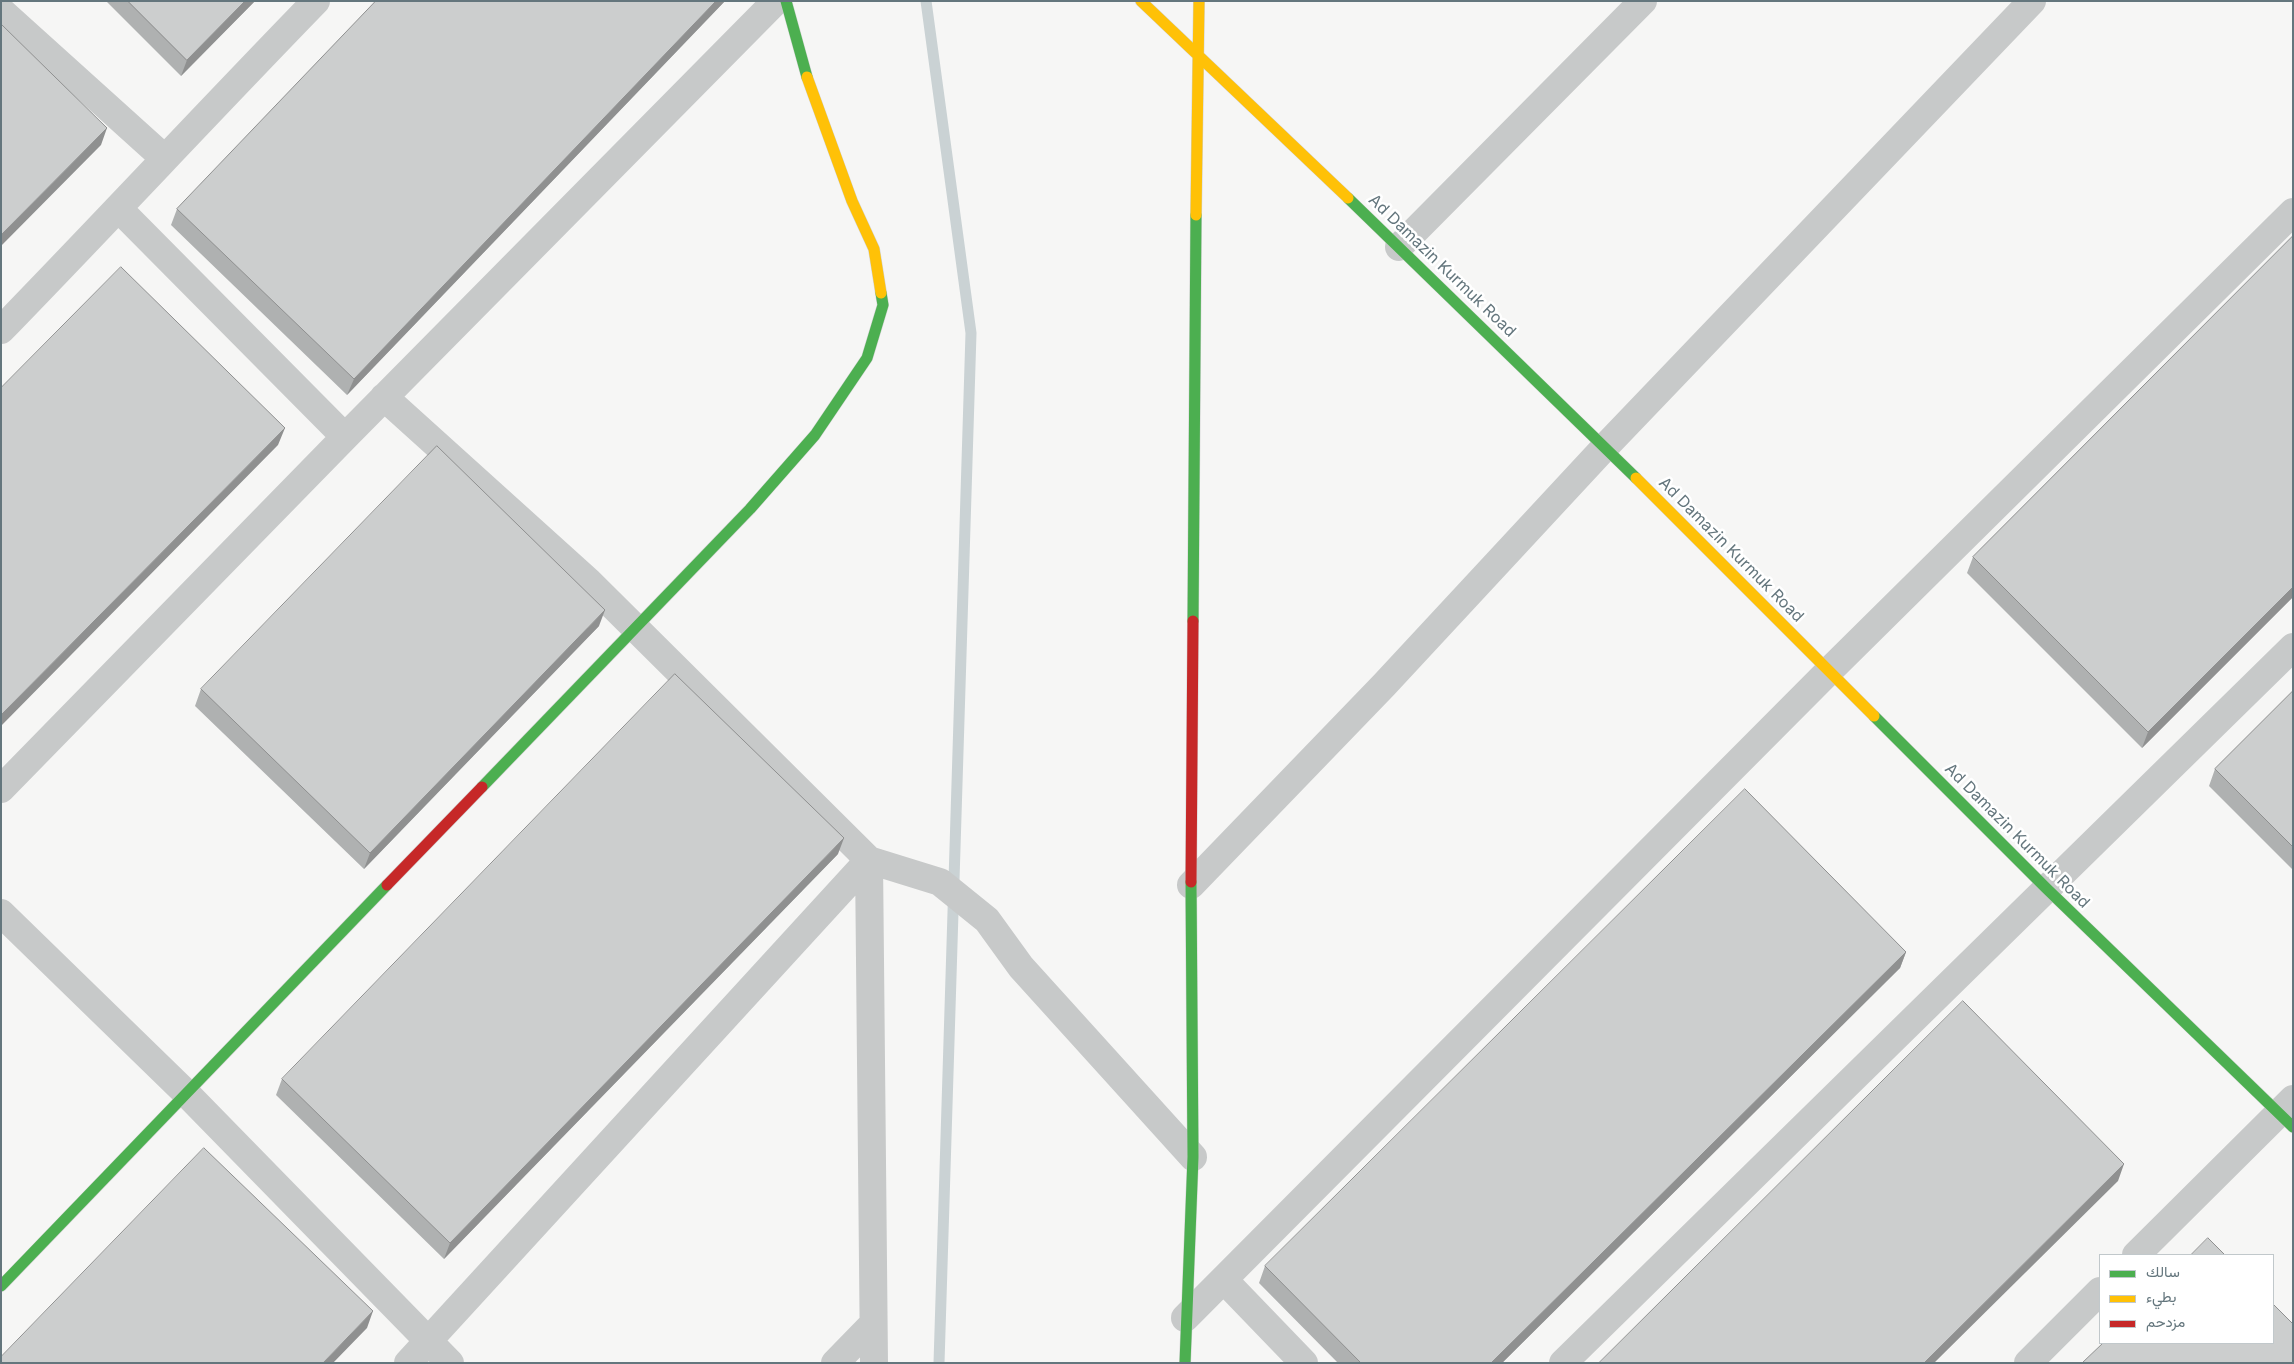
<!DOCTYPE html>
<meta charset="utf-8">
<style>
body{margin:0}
#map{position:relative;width:2294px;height:1364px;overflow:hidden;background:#f6f6f5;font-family:Inter,Vazirmatn,sans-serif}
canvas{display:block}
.frame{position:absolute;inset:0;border:2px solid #64767d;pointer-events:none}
.legend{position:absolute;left:2099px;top:1254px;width:175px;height:90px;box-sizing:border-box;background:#fff;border:1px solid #c1c8cb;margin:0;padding:6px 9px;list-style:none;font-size:15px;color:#64767d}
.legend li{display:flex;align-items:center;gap:10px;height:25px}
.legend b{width:25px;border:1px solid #c1c8cb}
</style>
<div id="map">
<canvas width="2294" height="1364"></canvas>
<div class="frame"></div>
<ul class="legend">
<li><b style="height:6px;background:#4caf50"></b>سالك</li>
<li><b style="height:6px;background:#ffc107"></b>بطيء</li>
<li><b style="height:6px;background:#c62828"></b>مزدحم</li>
</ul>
</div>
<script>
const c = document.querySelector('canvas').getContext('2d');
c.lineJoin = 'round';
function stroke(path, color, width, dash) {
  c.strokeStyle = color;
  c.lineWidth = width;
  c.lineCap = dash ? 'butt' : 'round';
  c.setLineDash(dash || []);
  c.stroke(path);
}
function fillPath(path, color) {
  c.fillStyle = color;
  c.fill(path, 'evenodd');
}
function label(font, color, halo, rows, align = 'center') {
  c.font = font + ' Inter,sans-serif';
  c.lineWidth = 5;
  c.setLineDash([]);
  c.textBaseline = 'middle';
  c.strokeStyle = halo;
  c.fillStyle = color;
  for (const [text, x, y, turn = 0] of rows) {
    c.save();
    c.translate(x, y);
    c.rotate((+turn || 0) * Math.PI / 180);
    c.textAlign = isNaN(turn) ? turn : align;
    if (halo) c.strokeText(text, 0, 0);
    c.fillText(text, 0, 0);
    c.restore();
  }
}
const stream = new Path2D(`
 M 926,1 L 971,333 L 939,1363`);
const street = new Path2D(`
 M 1,11 L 164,158
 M 119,209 L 345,437
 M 1399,247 L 1643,1
 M 1,330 C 107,221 210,110 316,1
 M 384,397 L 589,582 L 869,860 L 940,882 L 987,920 L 1021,967 L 1193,1157
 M 1,789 L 345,437 L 776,1
 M 1191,885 L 1384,685 L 1605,447 L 2032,1
 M 1,913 L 187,1094 L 450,1363
 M 2136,1255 L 2293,1099
 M 1224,1280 L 1304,1363
 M 1185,1318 L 1829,671 L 2293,212
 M 408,1363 L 869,860 L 874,1363
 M 835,1363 L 873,1324
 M 1563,1363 L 2293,647
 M 2028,1363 L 2100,1291`);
const fast = new Path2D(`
 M 786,1 L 807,77
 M 1348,198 L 1636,478
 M 1193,621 L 1196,215
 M 1874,716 L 2046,888 L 2293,1127
 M 482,787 L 750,509 L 815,435 L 867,358 L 883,305 L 881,293
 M 1,1286 L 387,885
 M 1185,1363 L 1193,1157 L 1191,882`);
const slow = new Path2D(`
 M 1141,1 L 1348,198
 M 807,77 L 852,201 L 874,249 L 881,293
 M 1196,215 L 1199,1
 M 1636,478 L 1874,716`);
const jam = new Path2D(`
 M 1191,882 L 1193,621
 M 387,885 L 482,787`);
const wall = new Path2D(`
 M 106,1 L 255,1 L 181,76 Z
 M 376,1 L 725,1 L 347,395 L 171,225 L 177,209 Z
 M 2293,236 L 2293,597 L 2142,748 L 1967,573 L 1973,557 Z
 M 599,626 L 364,869 L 195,706 L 201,689 Z
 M 2293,691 L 2293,870 L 2209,786 L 2215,769 Z
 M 838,854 L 444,1259 L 276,1095 L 282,1079 Z
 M 1906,952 L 1900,968 L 1502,1363 L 1338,1363 L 1259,1283 L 1265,1266 Z`);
const shadedWall = new Path2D(`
 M 245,1 L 255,1 L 181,76 L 187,60 Z
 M 716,1 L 725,1 L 347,395 L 354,379 Z
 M 107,128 L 101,145 L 1,246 L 1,235 Z
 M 285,428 L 278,445 L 1,726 L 1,715 Z
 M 2293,587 L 2293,597 L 2142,748 L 2148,732 Z
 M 605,610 L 599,626 L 364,869 L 370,853 Z
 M 844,838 L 838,854 L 444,1259 L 450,1243 Z
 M 1906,952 L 1900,968 L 1502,1363 L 1491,1363 Z
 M 2124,1164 L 2118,1181 L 1934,1363 L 1924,1363 Z
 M 373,1311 L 367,1328 L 333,1363 L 323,1363 Z`);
const building = new Path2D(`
 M 128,1 L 245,1 L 187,60 Z
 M 376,1 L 716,1 L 354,379 L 177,209 Z
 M 1,24 L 107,128 L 1,235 Z
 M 2293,236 L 2293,587 L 2148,732 L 1973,557 Z
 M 121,267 L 285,428 L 1,715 L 1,388 Z
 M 437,446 L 605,610 L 370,853 L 201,689 Z
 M 675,674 L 844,838 L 450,1243 L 282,1079 Z
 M 2293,691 L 2293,847 L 2215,769 Z
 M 1745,789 L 1906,952 L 1491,1363 L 1361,1363 L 1265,1266 Z
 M 1963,1001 L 2124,1164 L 1924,1363 L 1599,1363 Z
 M 204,1148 L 373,1311 L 323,1363 L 1,1363 L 1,1357 Z
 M 2208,1238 L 2225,1255 L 2191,1255 Z
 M 2273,1304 L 2293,1324 L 2293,1363 L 2082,1363 L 2103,1343 L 2273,1343 Z`);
const streetNames = [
 ["Ad Damazin Kurmuk Road",1442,266,44],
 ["Ad Damazin Kurmuk Road",1731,550,45],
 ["Ad Damazin Kurmuk Road",2017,836,45]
];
stroke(stream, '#cad2d4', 11);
stroke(fast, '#d2d3d3', 12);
stroke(slow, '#d2d3d3', 12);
stroke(jam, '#d2d3d3', 12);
stroke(street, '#c7c9c9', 28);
stroke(fast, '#4caf50', 11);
stroke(slow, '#ffc107', 11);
stroke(jam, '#c62828', 11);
fillPath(wall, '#afb1b1');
fillPath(shadedWall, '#8f9090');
fillPath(building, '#cccece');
stroke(building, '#8f9090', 1);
label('16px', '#64767d', '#fff', streetNames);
</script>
